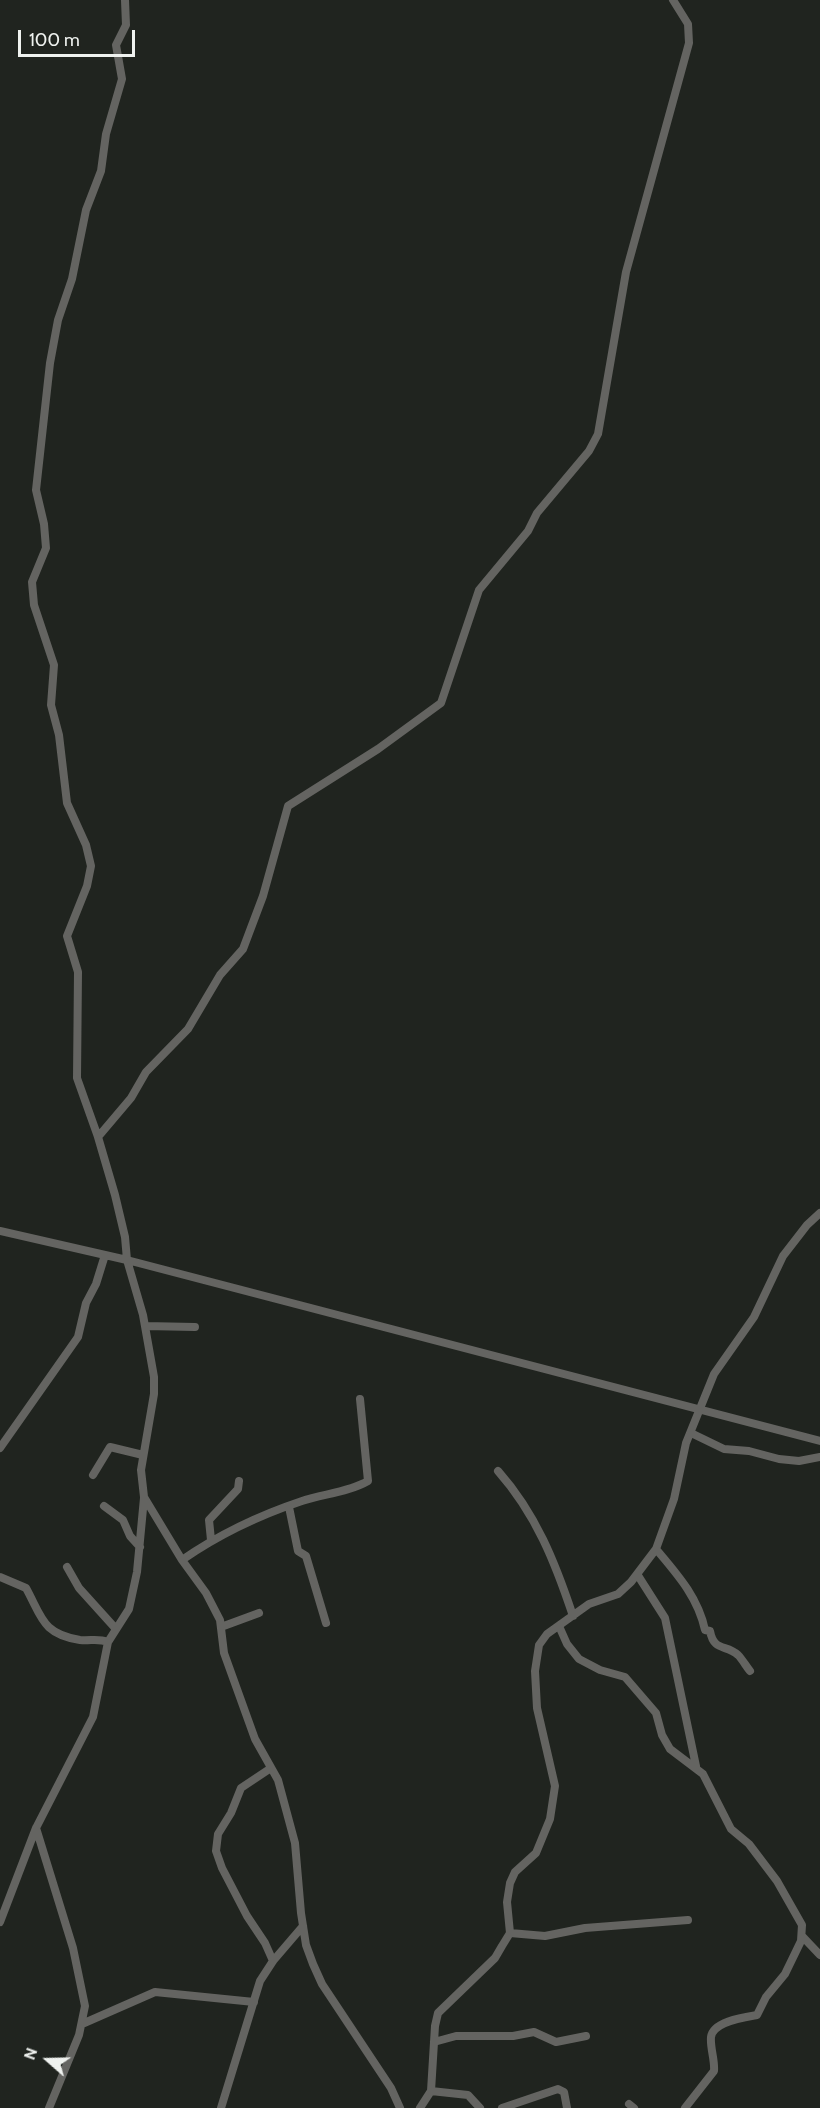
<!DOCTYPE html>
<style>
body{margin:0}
#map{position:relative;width:820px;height:2108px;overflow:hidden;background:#20241f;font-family:Cabin,sans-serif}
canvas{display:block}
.north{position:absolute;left:18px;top:2030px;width:60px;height:60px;-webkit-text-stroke:4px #20241f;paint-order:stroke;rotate:290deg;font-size:16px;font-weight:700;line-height:24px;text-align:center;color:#eff2ef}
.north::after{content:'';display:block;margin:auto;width:21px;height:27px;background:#eff2ef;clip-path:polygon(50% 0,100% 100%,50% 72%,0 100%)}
.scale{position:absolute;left:18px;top:30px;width:117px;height:27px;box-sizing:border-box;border:3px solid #eff2ef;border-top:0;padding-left:8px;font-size:18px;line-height:21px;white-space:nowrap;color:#eff2ef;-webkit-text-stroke:4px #20241f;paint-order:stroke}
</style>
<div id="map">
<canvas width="820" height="2108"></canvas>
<div class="north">N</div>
<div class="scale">100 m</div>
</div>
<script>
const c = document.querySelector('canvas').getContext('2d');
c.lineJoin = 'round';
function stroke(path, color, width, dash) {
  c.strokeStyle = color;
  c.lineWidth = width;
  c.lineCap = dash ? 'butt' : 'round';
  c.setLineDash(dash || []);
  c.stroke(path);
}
const minor = new Path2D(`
 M 98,1137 L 77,1078 L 78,972 L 67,936 L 87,886 L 91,866 L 86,845 L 67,803 L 59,735 L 51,705 L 54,665 L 34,605 L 32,582 L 46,548 L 44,524 L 36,490 L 50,363 L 58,320 L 72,279 L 86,210 L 101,171 L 106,134 L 122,79 L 116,45 L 126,25 L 125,0
 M 0,1231 L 127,1260 L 820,1441
 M 145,1326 L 195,1327
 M 691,1433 L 724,1449 L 749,1451 L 779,1459 L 799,1461 L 820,1457
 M 0,1448 L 78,1337 L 86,1303 L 96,1284 L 105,1255
 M 498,1471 C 536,1514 555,1562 573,1616
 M 93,1475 L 110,1447 L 143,1455
 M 104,1506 L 123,1520 L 130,1536 L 140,1547
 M 289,1507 L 298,1551 L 306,1556 L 326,1623
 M 211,1540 L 209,1520 L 238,1489 L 239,1481
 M 656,1549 C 677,1574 698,1597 705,1630 L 710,1631 C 714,1652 726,1644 738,1655 C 742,1659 746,1666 750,1671
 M 182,1560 C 218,1535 260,1515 302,1501 C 323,1494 349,1492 368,1481 L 360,1399
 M 67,1567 L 79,1588 L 116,1629
 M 637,1574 L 665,1618 L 696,1766
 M 0,1577 L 26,1588 C 42,1617 42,1634 80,1640 C 91,1641 98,1638 108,1642
 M 559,1626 L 567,1644 L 579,1659 L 600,1670 L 625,1677 L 656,1713 L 662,1735 L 670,1749 L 703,1774 L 731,1829 L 749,1844 L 777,1881 L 802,1925 L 801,1941 L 785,1974 L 766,1997 L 757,2015 C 745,2017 713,2021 711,2037 C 710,2048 715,2060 714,2071 L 685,2108
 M 221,1627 L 259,1613
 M 271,1768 L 241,1788 L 231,1813 L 218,1834 L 216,1851 L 222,1868 L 247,1916 L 265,1943 L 273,1961
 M 36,1828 L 73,1948 L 85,2006 L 79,2035 L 49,2108
 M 0,1922 L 36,1828 L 93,1717 L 108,1642 L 129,1609 L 137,1572 L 144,1498
 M 510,1933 L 545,1936 L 585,1928 L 688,1920
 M 802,1936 L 820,1955
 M 82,2024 L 155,1992 L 254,2002
 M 434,2042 L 456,2036 L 513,2036 L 534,2032 L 556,2042 L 586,2036
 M 431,2091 L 435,2026 L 438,2013 L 495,1958 L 502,1946 L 510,1933 L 507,1902 L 510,1883 L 515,1872 L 536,1853 L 550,1819 L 555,1786 L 537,1708 L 535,1671 L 539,1645 L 547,1634 L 589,1604 L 618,1594 L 631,1582 L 656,1549 L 674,1499 L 686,1443 L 714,1374 L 754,1317 L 783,1256 L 807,1225 L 820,1213
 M 629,2104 L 634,2108
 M 221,2108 L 260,1981 L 273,1961 L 303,1926
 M 400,2108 L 391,2088 L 322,1984 L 313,1964 L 306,1945 L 301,1913 L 295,1843 L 278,1780 L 255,1739 L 224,1653 L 220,1620 L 206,1593 L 182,1560 L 144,1497 L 141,1470 L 154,1394 L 154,1377 L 143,1315 L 127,1260 L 125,1237 L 115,1195 L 98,1137 L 131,1098 L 146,1072 L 188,1029 L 220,975 L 243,949 L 263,896 L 288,806 L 378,749 L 441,703 L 479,590 L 528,531 L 537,513 L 589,451 L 598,434 L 626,272 L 689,43 L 688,24 L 673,0
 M 420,2108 L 431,2091 L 468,2095 L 480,2108
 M 502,2108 L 558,2089 L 564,2092 L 567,2108`);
stroke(minor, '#646461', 8);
</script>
